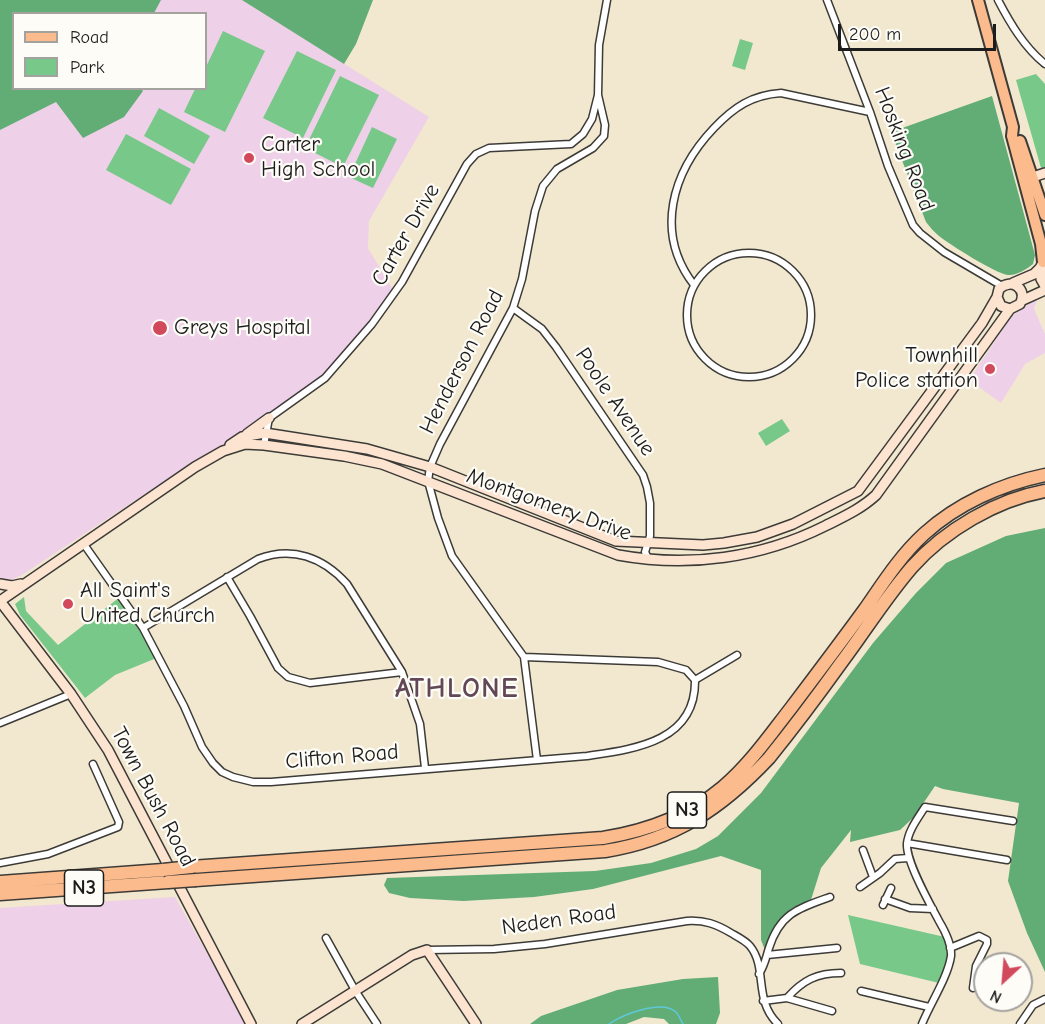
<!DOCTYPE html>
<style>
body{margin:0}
#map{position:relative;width:1045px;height:1024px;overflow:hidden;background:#f2e8d0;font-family:"Comic Neue",sans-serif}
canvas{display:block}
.legend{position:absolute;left:12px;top:12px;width:195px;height:78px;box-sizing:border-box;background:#fdfcf7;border:2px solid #a3a29f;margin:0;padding:8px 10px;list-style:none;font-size:18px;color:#1c1c1c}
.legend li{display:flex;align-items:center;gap:12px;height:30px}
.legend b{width:30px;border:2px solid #a3a29f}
.north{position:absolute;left:973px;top:952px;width:60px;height:60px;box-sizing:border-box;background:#fdfcf7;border:2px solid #a3a29f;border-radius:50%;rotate:206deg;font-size:16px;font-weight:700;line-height:24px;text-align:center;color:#1c1c1c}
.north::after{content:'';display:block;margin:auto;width:21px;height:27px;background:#d1495b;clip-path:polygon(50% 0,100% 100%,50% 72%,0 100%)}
.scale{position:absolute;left:838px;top:24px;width:158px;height:27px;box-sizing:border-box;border:3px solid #1c1c1c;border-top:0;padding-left:8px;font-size:18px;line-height:21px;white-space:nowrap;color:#1c1c1c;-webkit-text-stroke:4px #fdfcf7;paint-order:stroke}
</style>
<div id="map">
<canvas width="1045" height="1024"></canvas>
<ul class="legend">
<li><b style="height:8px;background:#fbbb8d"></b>Road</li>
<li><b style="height:16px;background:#78c889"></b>Park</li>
</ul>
<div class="north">N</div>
<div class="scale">200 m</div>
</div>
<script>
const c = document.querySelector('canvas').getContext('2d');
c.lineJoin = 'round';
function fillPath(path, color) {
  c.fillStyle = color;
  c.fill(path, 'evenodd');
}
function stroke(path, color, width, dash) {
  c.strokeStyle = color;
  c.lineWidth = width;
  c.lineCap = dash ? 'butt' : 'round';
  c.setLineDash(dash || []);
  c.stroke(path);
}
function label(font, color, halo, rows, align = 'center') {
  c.font = font + ' "Comic Neue",sans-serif';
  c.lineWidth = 4.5;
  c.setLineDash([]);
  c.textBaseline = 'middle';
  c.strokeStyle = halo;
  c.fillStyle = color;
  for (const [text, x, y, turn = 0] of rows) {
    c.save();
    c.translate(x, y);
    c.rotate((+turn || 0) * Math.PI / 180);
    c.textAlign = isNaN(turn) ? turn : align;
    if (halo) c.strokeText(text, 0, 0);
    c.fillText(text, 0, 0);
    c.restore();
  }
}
const built = new Path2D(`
 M 0,0 L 278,0 L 268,16 L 429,117 L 369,221 L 368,248 L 393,290 L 328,373 L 267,417 L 151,490 L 22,575 L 11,580 L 0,578 ZM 14,14 L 206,14 L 206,88 L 14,88 Z
 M 1037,299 L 1034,309 L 1045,334 L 1045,353 L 1025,364 L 1001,403 L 969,380 L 1012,316 Z
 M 175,897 L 247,1024 L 0,1024 L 0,908 Z`);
const green = new Path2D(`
 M 223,31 L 265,51 L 225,132 L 184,112 L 195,89 L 206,88 L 206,67 Z
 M 740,39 L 753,43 L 745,70 L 732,66 Z
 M 297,51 L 336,70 L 303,138 L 263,118 Z
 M 1036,74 L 1045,84 L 1045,167 L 1041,168 L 1016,80 Z
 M 340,76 L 379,95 L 343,167 L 305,148 Z
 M 159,108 L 210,136 L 194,164 L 144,136 Z
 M 372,127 L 397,139 L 373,188 L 349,177 Z
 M 126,134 L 191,169 L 171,205 L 106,170 Z
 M 782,419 L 790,431 L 766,446 L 758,433 Z
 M 24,597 L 26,611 L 58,645 L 120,597 L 159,657 L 115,675 L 85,698 L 20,615 L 15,604 Z
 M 848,915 L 945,937 C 950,955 946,966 939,983 L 860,964 Z`);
const forest = new Path2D(`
 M 0,0 L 161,0 L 154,13 L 14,14 L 14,88 L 141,89 L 143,91 L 124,117 L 83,138 L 56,102 L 0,130 Z
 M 242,0 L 373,0 L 356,44 L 344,64 Z
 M 992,96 L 1035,255 L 1033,264 C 1027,269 1016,276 1008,275 C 996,274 949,244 939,236 C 934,232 930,227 926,222 L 891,132 Z
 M 1045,528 L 1045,972 L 1027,933 L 1008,881 L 1019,803 L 943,789 L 935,786 L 914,817 L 900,830 L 850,842 L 851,830 L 821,868 L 810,903 L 781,925 L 767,955 L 761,940 L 761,870 L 721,856 L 593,889 L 534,897 L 463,901 L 410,898 L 389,893 L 384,885 L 387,878 L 595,871 L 651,863 L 696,849 L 718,836 L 761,793 L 873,643 L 916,593 L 946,563 L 1006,536 Z
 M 718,977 L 720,1013 L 716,1024 L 669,1024 L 664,1019 L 644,1017 L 626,1024 L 530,1024 L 541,1016 L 617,990 L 683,979 Z`);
const stream = new Path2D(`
 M 609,1024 C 622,1015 661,999 676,1012 C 679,1015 681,1021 683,1024`);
const street = new Path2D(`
 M 827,0 L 870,112 L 888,166 L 913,225 L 920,233 L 944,252 L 1002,286
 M 998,0 C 1010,23 1024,47 1045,64
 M687 315a62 62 0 1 1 124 0a62 62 0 1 1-124 0Z
 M 694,285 C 654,233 672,172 714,128 C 734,107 752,95 781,93 L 870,112
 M 513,308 L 542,329 L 556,347 L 643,475 L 647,487 L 650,503 L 650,536 L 645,552 L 648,558
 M 264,445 L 269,418 L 325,378 L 372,324 L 402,282 L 467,164 L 476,154 L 489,148 L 571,144 L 583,134 L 592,119 L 598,95 L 599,45 L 607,0
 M 83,543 L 143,628 L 184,706 L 202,747 L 213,763 L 222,772 L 233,777 L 253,782 L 271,782 L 587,756 C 634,749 696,742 695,680 L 686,670 L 658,662 L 524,657
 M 227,577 L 250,616 L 278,668 L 288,677 L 310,683 L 402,672
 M 143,628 L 258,559 C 292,546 323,557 347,584 L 402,672 L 420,724 L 425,768
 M 695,680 L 737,655
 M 0,723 L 71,694
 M 537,760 L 524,657 L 452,556 L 438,518 L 428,481 L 430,467 L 440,444 L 513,308 L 522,279 L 535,211 L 543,186 L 557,169 L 593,148 L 604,136 L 605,125 L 598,95
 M 907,843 L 1007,860
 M 863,850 L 873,877
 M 0,863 L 48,854 L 118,827 L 119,822 L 93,764
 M 860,887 L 880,873 L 895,859 L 908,858
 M 885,899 L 910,908 L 933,909
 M 883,905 L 891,888
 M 326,938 L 356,992 L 377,1024
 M 950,948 L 979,936 L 987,940 L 987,944 L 976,966 L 973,988
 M 427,950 L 494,949 L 545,944 L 687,921 C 705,920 716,924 731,933 C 738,937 746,941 750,946 C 768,968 753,1000 778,1024
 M 767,955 L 837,948
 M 759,974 C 765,965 766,957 769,948 C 780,913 799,908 830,897
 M 861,991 L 929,1007
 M 787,998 C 803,980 817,973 841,973
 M 763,1001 L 787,998 L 832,1011
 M 922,1024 C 930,1004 948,977 951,956 C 952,944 945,931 939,921 C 930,904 906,862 907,844 C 908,831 918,818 925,807 L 1013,821
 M 1020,1024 L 1033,1005 L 1045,999`);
const secondary = new Path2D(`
 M 1027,179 L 1045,173
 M 1041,266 L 1041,279 L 1045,286
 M 1013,283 L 1034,274 L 1041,267
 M 1023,300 L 1045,290
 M 247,434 L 269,418
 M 230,445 L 242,437 L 265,433 L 367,449 L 430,467 L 616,541 L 703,545 L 724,543 L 757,537 L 793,524 L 858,491 L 982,323 L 997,297 L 999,289 C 1012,277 1028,289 1020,304 L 1010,309 L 1001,306 L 997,297
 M 0,584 L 12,586 L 21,584
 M 0,601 L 195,467 L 223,451 L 245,444 L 264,445 L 344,456 L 382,464 L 618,555 C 689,568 761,558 825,526 C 843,517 861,509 876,495 L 1010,309
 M 0,601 L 71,694 L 108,750 L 251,1024
 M 302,1024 L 412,955 L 427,950 L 476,1024`);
const primary = new Path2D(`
 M 978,0 L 1013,127 L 1012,136 L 1041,244 L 1043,262
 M 1020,141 L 1045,215`);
const highway = new Path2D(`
 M 191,867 L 603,838 C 646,831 690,815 723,787 C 750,764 770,735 791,708 C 816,675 841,642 865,609 C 883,583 900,556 924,534 C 957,504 1001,484 1045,475
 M 196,880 L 605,851 C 675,840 722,808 769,758 C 794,727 818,695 841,663 C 865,631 886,597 912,567 C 945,530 996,500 1045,491
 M 0,882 L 163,870
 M 0,894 L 168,882`);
const highwayBridge = new Path2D(`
 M 163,870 L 191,867
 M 168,882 L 196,880`);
const markers = [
 [249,158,6,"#d1495b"],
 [160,328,8,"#d1495b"],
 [990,369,6,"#d1495b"],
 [68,604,6,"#d1495b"]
];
const shields = [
 [687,810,39],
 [84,888,39]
];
const shieldNames = [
 ["N3",687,810],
 ["N3",84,888]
];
const poiNames = [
 ["Carter",261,145],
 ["High School",261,170],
 ["Greys Hospital",174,328],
 ["Townhill",978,356,"right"],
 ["Police station",978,381,"right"],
 ["All Saint's",80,591],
 ["United Church",80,616]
];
const streetNames = [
 ["Hosking Road",904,149,69],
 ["Carter Drive",406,235,-60],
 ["Henderson Road",462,362,-63],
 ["Poole Avenue",615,402,56],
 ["Montgomery Drive",549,505,20],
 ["Clifton Road",342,757,-5],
 ["Town Bush Road",153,797,62],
 ["Neden Road",559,920,-8]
];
const districtNames = [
 ["ATHLONE",457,689]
];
fillPath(built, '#eed0e8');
fillPath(green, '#78c889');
fillPath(forest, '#62ac75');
stroke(stream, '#5ec9d8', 1.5);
stroke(street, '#3c3b37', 9);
stroke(secondary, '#3c3b37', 12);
stroke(primary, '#3c3b37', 14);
stroke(highway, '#3c3b37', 15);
stroke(street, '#fff', 6);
stroke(secondary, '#fde4d1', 9);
stroke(primary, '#fbbb8d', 10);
stroke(highway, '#fbbb8d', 12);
stroke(highwayBridge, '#3c3b37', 15, []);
stroke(highwayBridge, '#fbbb8d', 12);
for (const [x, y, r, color] of markers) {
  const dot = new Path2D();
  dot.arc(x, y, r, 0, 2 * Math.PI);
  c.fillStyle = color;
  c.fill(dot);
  stroke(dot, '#fdfcf7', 2);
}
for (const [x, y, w] of shields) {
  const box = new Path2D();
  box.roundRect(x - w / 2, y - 18, w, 36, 4.5);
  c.fillStyle = '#fdfcf7';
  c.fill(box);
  stroke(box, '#1c1c1c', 1.5);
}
label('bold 21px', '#1c1c1c', null, shieldNames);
label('22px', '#1c1c1c', '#fdfcf7', poiNames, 'left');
label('22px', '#1c1c1c', '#fdfcf7', streetNames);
c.letterSpacing = '1.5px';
label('bold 28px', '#624755', '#fdfcf7', districtNames);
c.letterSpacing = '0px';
</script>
